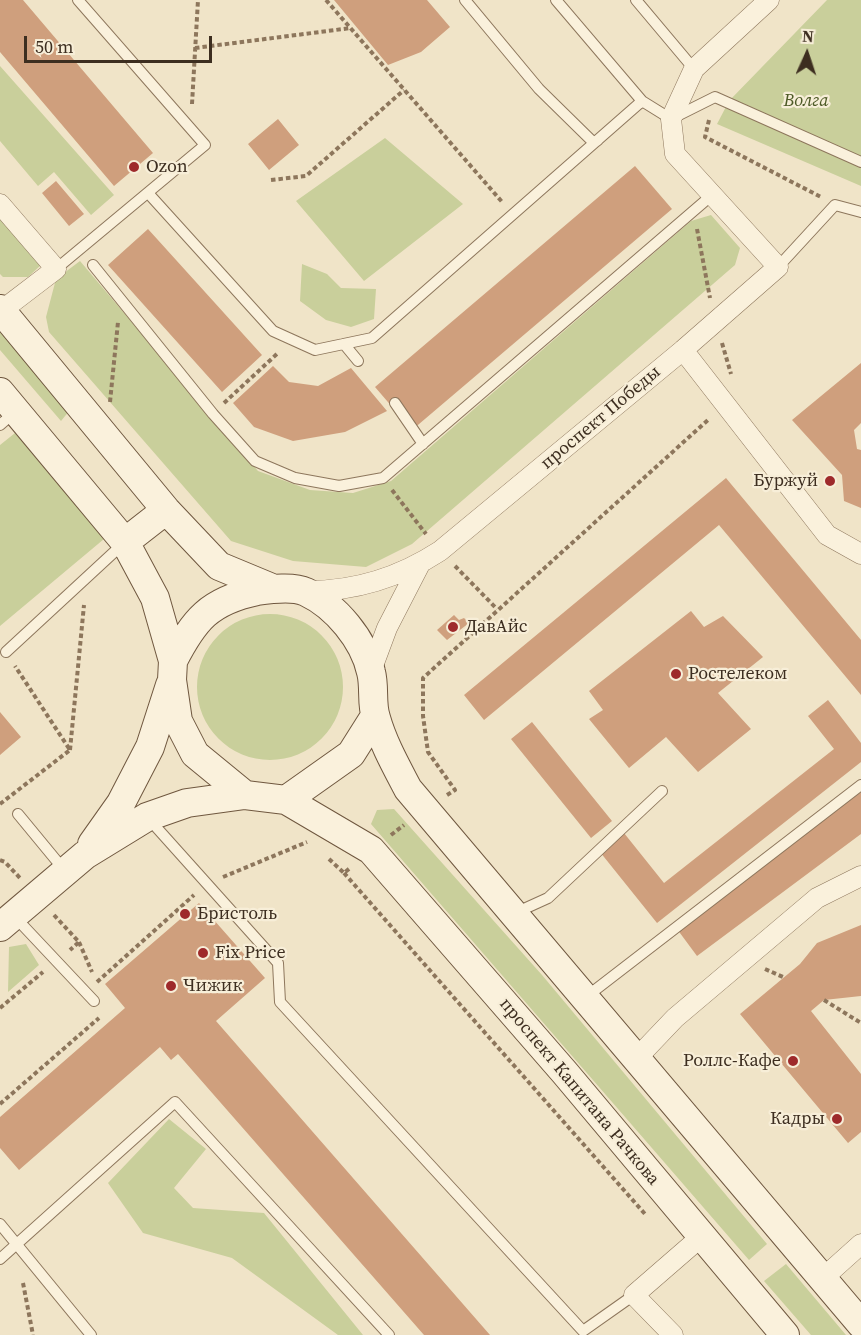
<!DOCTYPE html>
<meta charset="utf-8">
<style>
body{margin:0}
#map{position:relative;width:861px;height:1335px;overflow:hidden;background:#f0e4c8;font-family:"Source Serif 4",serif}
canvas{display:block}
.north{position:absolute;left:777px;top:24px;width:60px;height:60px;-webkit-text-stroke:4px #f7eed8;paint-order:stroke;rotate:3deg;font-size:16px;font-weight:700;line-height:24px;text-align:center;color:#3d2e20}
.north::after{content:'';display:block;margin:auto;width:21px;height:27px;background:#3d2e20;clip-path:polygon(50% 0,100% 100%,50% 72%,0 100%)}
.scale{position:absolute;left:24px;top:36px;width:188px;height:27px;box-sizing:border-box;border:3px solid #3d2e20;border-top:0;padding-left:8px;font-size:18px;line-height:21px;white-space:nowrap;color:#3d2e20;-webkit-text-stroke:4px #f7eed8;paint-order:stroke}
</style>
<div id="map">
<canvas width="861" height="1335"></canvas>
<div class="north">N</div>
<div class="scale">50 m</div>
</div>
<script>
const c = document.querySelector('canvas').getContext('2d');
c.lineJoin = 'round';
function fillPath(path, color) {
  c.fillStyle = color;
  c.fill(path, 'evenodd');
}
function stroke(path, color, width, dash) {
  c.strokeStyle = color;
  c.lineWidth = width;
  c.lineCap = dash ? 'butt' : 'round';
  c.setLineDash(dash || []);
  c.stroke(path);
}
function label(font, color, halo, rows, align = 'center') {
  c.font = font + ' "Source Serif 4",serif';
  c.lineWidth = 4.5;
  c.setLineDash([]);
  c.textBaseline = 'middle';
  c.strokeStyle = halo;
  c.fillStyle = color;
  for (const [text, x, y, turn = 0] of rows) {
    c.save();
    c.translate(x, y);
    c.rotate((+turn || 0) * Math.PI / 180);
    c.textAlign = isNaN(turn) ? turn : align;
    if (halo) c.strokeText(text, 0, 0);
    c.fillText(text, 0, 0);
    c.restore();
  }
}
const green = new Path2D(`
 M 827,0 L 861,0 L 861,186 L 717,124 L 729,101 Z
 M 0,66 L 114,195 L 91,215 L 54,172 L 38,186 L 0,141 Z
 M 385,138 L 463,204 L 364,281 L 296,201 Z
 M 711,215 L 740,248 L 735,265 L 412,544 L 366,567 L 293,561 L 231,541 L 49,332 L 46,317 L 56,279 L 80,261 L 258,471 L 310,490 L 353,493 L 391,481 L 691,221 Z
 M 0,217 L 41,265 L 28,277 L 3,277 L 0,274 Z
 M 302,264 L 327,274 L 341,288 L 376,289 L 374,319 L 351,327 L 326,320 L 300,301 Z
 M 0,329 L 70,410 L 61,421 L 0,350 Z
 M 15,433 L 104,539 L 0,626 L 0,445 Z
 M197 687a73 73 0 1 1 146 0a73 73 0 1 1-146 0Z
 M 394,809 L 542,975 L 767,1244 L 749,1260 L 371,824 L 377,810 Z
 M 26,944 L 39,965 L 8,992 L 9,947 Z
 M 169,1119 L 206,1149 L 174,1188 L 193,1208 L 264,1213 L 363,1335 L 338,1335 L 232,1258 L 143,1233 L 108,1183 Z
 M 786,1264 L 846,1335 L 811,1335 L 764,1281 Z`);
const building = new Path2D(`
 M 0,0 L 23,0 L 153,153 L 114,186 L 0,52 Z
 M 334,0 L 427,0 L 450,27 L 421,52 L 388,65 Z
 M 278,119 L 299,145 L 269,170 L 248,144 Z
 M 635,166 L 672,209 L 412,430 L 375,387 Z
 M 56,181 L 84,214 L 69,226 L 42,193 Z
 M 148,229 L 262,355 L 222,392 L 108,265 Z
 M 861,363 L 861,423 L 854,430 L 857,449 L 861,450 L 861,508 L 844,501 L 842,475 L 792,420 Z
 M 273,366 L 289,382 L 318,386 L 351,368 L 387,411 L 345,432 L 293,441 L 254,427 L 233,403 Z
 M 726,478 L 861,640 L 861,695 L 719,525 L 484,720 L 464,695 Z
 M 691,611 L 704,627 L 723,616 L 763,657 L 718,693 L 751,729 L 698,772 L 666,737 L 629,768 L 589,719 L 603,710 L 589,691 Z
 M 454,615 L 459,620 L 464,618 L 469,623 L 447,640 L 437,630 Z
 M 828,700 L 861,743 L 861,762 L 657,923 L 600,852 L 624,833 L 664,883 L 834,749 L 808,716 Z
 M 0,712 L 21,737 L 0,755 Z
 M 532,722 L 612,821 L 591,838 L 511,739 Z
 M 861,792 L 861,834 L 697,956 L 677,929 Z
 M 199,903 L 265,978 L 216,1021 L 490,1335 L 424,1335 L 178,1054 L 171,1060 L 160,1047 L 19,1170 L 0,1148 L 0,1117 L 125,1008 L 105,984 Z
 M 861,925 L 861,996 L 824,1000 L 811,1011 L 861,1074 L 861,1132 L 848,1143 L 740,1014 L 800,964 L 817,943 Z`);
const path = new Path2D(`
 M 326,0 L 503,203
 M 195,48 L 351,28
 M 192,104 L 198,0
 M 709,120 L 705,137 L 821,197
 M 271,180 L 306,176 L 404,90
 M 697,229 L 710,298
 M 722,343 L 731,374
 M 110,402 L 118,322
 M 224,403 L 278,353
 M 392,490 L 426,534
 M 455,566 L 497,609
 M 70,750 L 84,605
 M 447,795 L 455,790 L 428,752 L 423,716 L 423,678 L 709,419
 M 0,804 L 70,750 L 15,666
 M 391,835 L 404,825
 M 329,859 L 344,873 L 350,868
 M 0,860 L 5,862 L 20,878
 M 344,873 L 645,1214
 M 223,877 L 307,842
 M 54,915 L 79,942 L 70,950
 M 79,942 L 92,972
 M 765,969 L 783,977
 M 97,982 L 194,895
 M 824,1000 L 861,1023
 M 0,1008 L 43,972
 M 0,1104 L 99,1018
 M 23,1283 L 33,1335`);
const lane = new Path2D(`
 M 465,0 L 539,89 L 594,143 L 598,140
 M 556,0 L 642,101 L 639,104
 M 636,0 L 694,69
 M 148,193 L 273,331 L 315,350 L 372,338 L 642,101 L 671,119 L 715,97 L 861,162
 M 93,265 L 213,414 L 255,461 L 295,478 L 339,486 L 383,478 L 712,195
 M 778,267 L 835,205 L 861,212
 M 56,269 L 205,145 L 78,0
 M 344,344 L 358,361
 M 395,403 L 423,444
 M 0,425 L 16,411
 M 6,652 L 125,542
 M 18,814 L 65,871
 M 148,818 L 278,963 L 280,1002 L 583,1331 L 634,1295
 M 515,913 L 548,898 L 662,791
 M 14,916 L 94,1001
 M 586,997 L 861,785
 M 0,1224 L 91,1335
 M 0,1259 L 175,1102 L 389,1335`);
const street = new Path2D(`
 M 0,204 L 56,269 L 1,311
 M 683,350 L 827,535 L 861,554
 M 308,591 C 355,591 400,577 440,551 L 683,350 L 778,267 L 675,154 L 671,119 L 694,69 L 769,0
 M 371,671 L 387,628 L 420,564
 M 636,1059 L 675,1018 L 817,898 L 861,876
 M 822,1279 L 861,1244
 M 673,1335 L 634,1295 L 702,1236`);
const secondary = new Path2D(`
 M 0,309 L 166,510 L 219,566 L 272,588
 M 0,392 L 125,542 L 155,598 L 173,661 L 172,680 L 178,721 L 195,754 L 245,795
 M 125,542 L 166,510
 M 173,661 C 194,620 209,601 257,591 C 271,589 293,586 306,592 C 336,606 364,640 371,672 C 375,687 371,703 376,718 C 383,743 396,766 408,789 L 861,1324
 M 286,800 L 351,754 L 375,716
 M 92,844 L 121,803 L 150,747 L 170,685
 M 0,927 L 85,855 L 147,817 L 187,803 L 245,795 L 286,800 L 371,850 L 565,1073 L 785,1335`);
const markers = [
 [134,167,6,"#9e2a2b"],
 [830,481,6,"#9e2a2b"],
 [453,627,6,"#9e2a2b"],
 [676,674,6,"#9e2a2b"],
 [185,914,6,"#9e2a2b"],
 [203,953,6,"#9e2a2b"],
 [171,986,6,"#9e2a2b"],
 [793,1061,6,"#9e2a2b"],
 [837,1119,6,"#9e2a2b"]
];
const parkNames = [
 ["Волга",806,101]
];
const poiNames = [
 ["Ozon",146,167],
 ["Буржуй",818,481,"right"],
 ["ДавАйс",465,627],
 ["Ростелеком",688,674],
 ["Бристоль",197,914],
 ["Fix Price",215,953],
 ["Чижик",183,986],
 ["Роллс-Кафе",781,1061,"right"],
 ["Кадры",825,1119,"right"]
];
const streetNames = [
 ["проспект Победы",601,418,-40],
 ["проспект Капитана Рачкова",579,1092,50]
];
fillPath(green, '#c9cf9b');
fillPath(building, '#cf9f7d');
stroke(lane, '#8d765c', 12);
stroke(street, '#8d765c', 21);
stroke(secondary, '#6f573f', 30);
stroke(path, '#8d765c', 4, [4.5, 3]);
stroke(lane, '#faf1dc', 10);
stroke(street, '#faf1dc', 20);
stroke(secondary, '#faf1dc', 28);
for (const [x, y, r, color] of markers) {
  const dot = new Path2D();
  dot.arc(x, y, r, 0, 2 * Math.PI);
  c.fillStyle = color;
  c.fill(dot);
  stroke(dot, '#f7eed8', 2);
}
label('italic 18px', '#4d5a26', '#f7eed8', parkNames);
label('18px', '#3d2e20', '#f7eed8', poiNames, 'left');
label('18px', '#3d2e20', '#f7eed8', streetNames);
</script>
